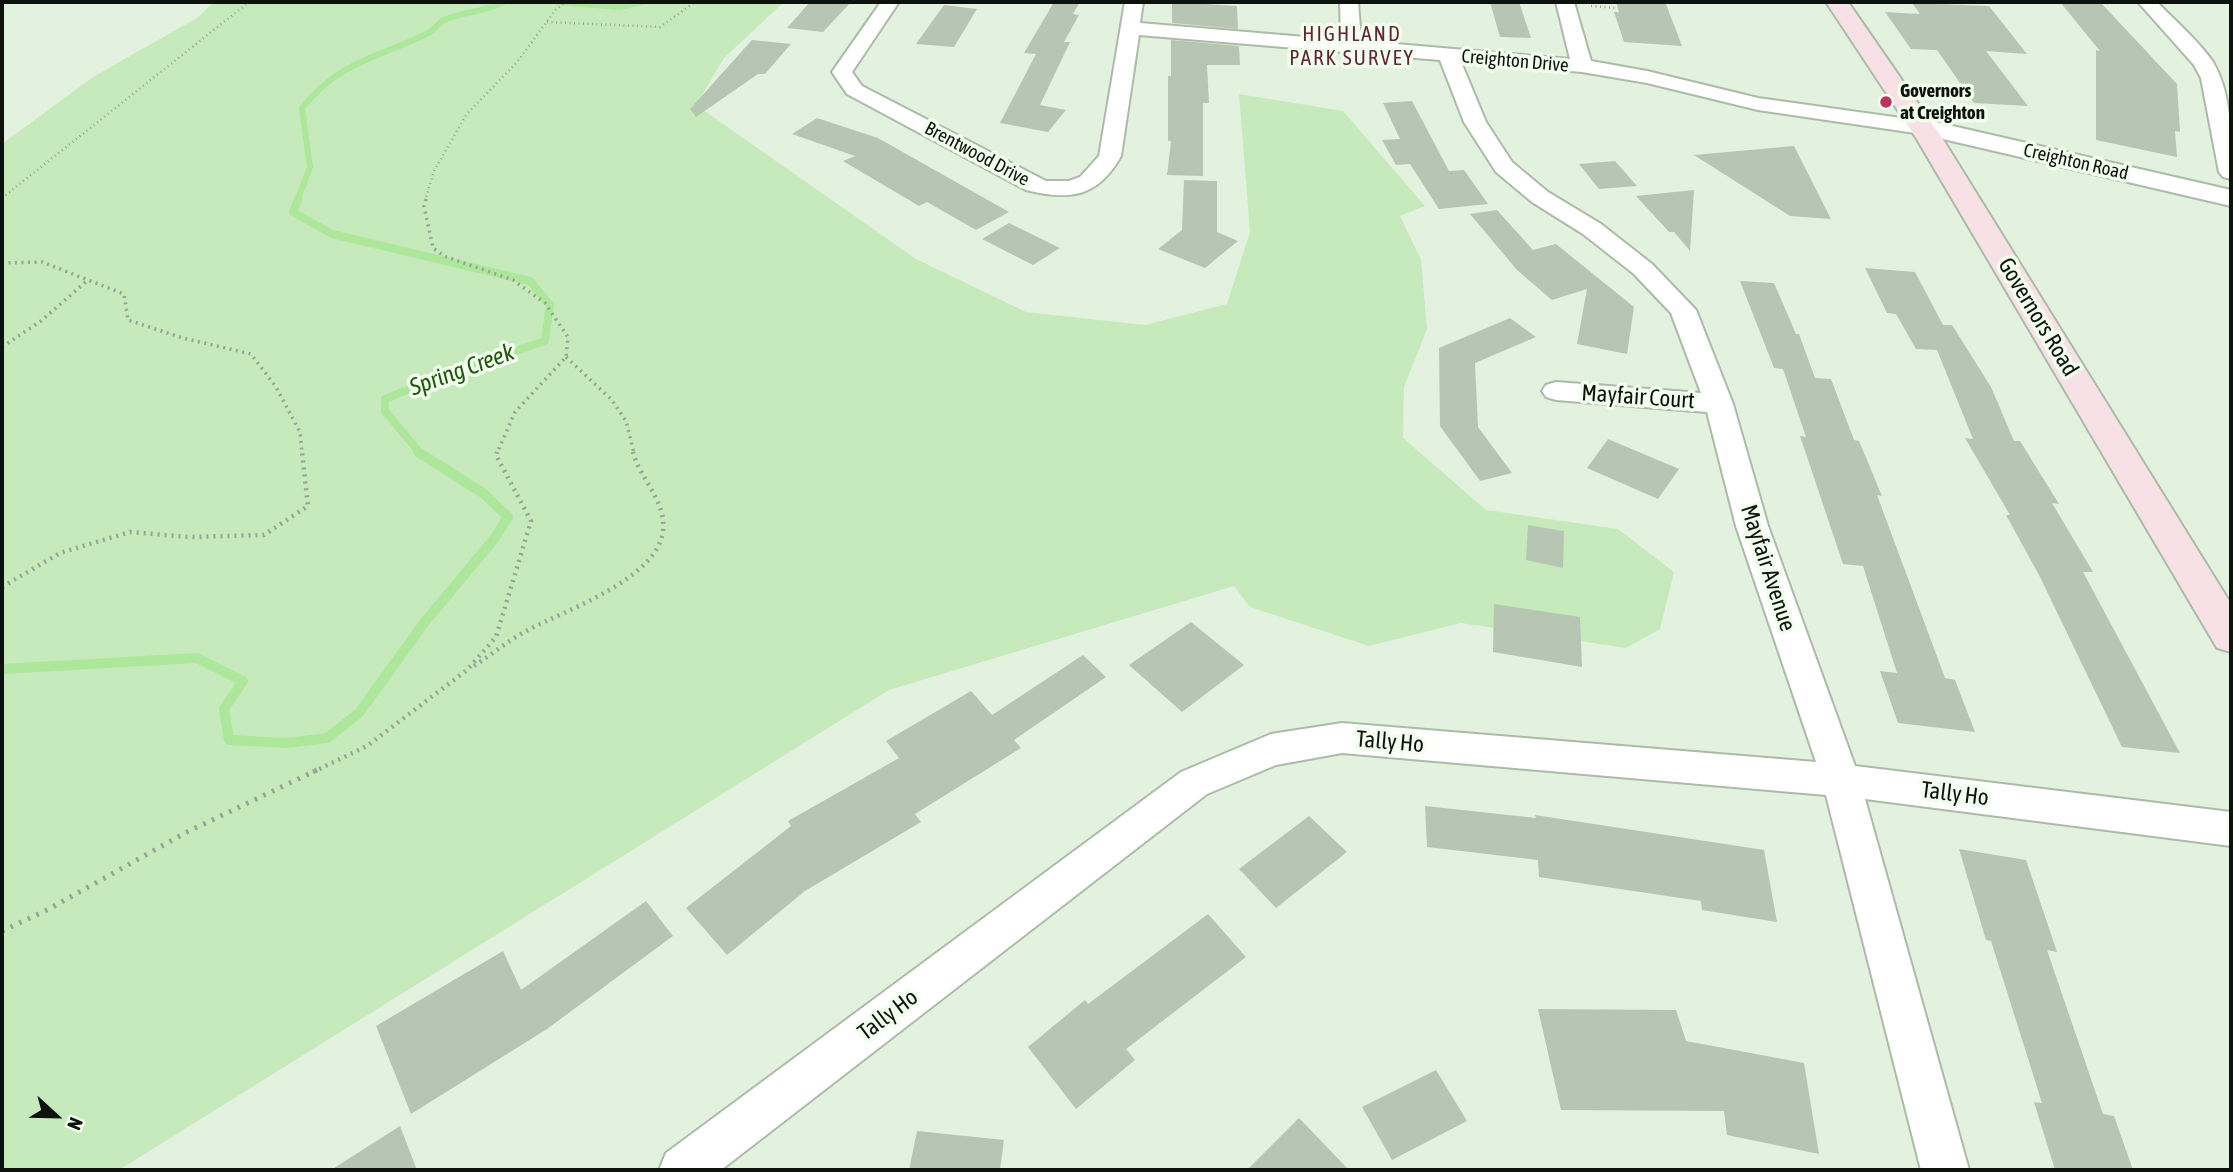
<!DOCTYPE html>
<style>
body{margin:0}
#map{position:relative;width:2233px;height:1172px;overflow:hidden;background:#e2f2de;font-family:"Asap Condensed",sans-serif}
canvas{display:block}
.frame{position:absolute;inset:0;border:4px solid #0d120c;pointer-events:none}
.north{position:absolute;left:21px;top:1081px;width:70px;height:70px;-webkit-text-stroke:5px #f1feee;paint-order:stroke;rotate:112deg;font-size:19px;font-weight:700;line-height:28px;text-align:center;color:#0d120c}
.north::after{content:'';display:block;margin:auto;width:24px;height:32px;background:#0d120c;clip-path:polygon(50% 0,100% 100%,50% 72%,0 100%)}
</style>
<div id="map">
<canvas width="2233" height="1172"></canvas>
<div class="frame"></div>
<div class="north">N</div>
</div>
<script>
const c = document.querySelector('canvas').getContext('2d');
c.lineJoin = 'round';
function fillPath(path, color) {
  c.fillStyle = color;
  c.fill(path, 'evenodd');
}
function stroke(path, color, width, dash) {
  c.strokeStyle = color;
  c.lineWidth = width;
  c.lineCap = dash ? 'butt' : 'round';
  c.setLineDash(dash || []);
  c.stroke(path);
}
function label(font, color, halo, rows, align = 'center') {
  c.font = font + ' "Asap Condensed",sans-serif';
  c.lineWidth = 7;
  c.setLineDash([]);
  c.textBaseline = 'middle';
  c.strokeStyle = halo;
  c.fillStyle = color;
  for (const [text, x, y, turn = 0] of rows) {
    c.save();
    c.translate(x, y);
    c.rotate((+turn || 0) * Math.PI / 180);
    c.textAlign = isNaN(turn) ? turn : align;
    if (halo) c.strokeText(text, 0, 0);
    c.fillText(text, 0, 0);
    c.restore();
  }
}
const green = new Path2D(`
 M 214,2 L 784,2 L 724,58 L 696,105 L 916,259 L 1026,312 L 1145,325 L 1227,304 L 1250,232 L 1239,94 L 1343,111 L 1425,206 L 1400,216 L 1421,260 L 1427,329 L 1404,387 L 1403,438 L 1486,510 L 1618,529 L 1674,572 L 1660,629 L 1626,648 L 1461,623 L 1369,646 L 1250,607 L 1234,586 L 889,690 L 119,1170 L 2,1170 L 2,144 L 93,77 L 197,18 Z`);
const streamFar2 = new Path2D(`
 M 557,2 L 620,7 L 641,2
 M 297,201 L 310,167 L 302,108 C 343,58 378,59 430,32 C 435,29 438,24 442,21 C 461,11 485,13 504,2`);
const streamFar1 = new Path2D(`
 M 298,199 L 293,212 L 332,234 L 530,281 L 550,305 L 545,341 L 444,375 L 385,399 L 385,411 L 420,453`);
const stream = new Path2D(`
 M 2,669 L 197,658 L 243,681 L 224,709 L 229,740 L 287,743 L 327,738 L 359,713 L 424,623 L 494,539 L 508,517 L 483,493 L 418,452`);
const building = new Path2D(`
 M 810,2 L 851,2 L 823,32 L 787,28 Z
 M 1054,2 L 1080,2 L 1073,14 L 1079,15 L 1064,42 L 1070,42 L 1040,105 L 1066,110 L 1048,132 L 1000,123 L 1036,54 L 1024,53 Z
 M 1172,2 L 1237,6 L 1238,29 L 1172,23 Z
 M 1490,2 L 1519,2 L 1531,38 L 1500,37 Z
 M 1616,2 L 1666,4 L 1682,46 L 1624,42 L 1614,12 L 1619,12 Z
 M 2060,2 L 2101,3 L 2177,84 L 2180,132 L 2175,131 L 2177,157 L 2096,140 L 2096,50 L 2100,51 Z
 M 1912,3 L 1989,6 L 2027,54 L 1986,51 L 2028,106 L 1974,103 L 1937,50 L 1911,49 L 1885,12 L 1920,14 Z
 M 944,5 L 977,9 L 954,47 L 916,44 Z
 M 752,40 L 791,44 L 765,74 L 758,74 L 696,117 L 690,109 Z
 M 1171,40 L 1239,46 L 1240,65 L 1207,65 L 1209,103 L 1203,103 L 1203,176 L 1167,175 L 1171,141 L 1168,141 L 1168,76 L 1171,76 Z
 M 1412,101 L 1449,171 L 1464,170 L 1488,204 L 1439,209 L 1410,164 L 1396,165 L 1382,140 L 1400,139 L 1383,103 Z
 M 817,118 L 878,138 L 1009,212 L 976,230 L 927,202 L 919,206 L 843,161 L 855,156 L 792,134 Z
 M 1794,146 L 1831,219 L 1790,216 L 1694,155 Z
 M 1615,161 L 1637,186 L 1599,189 L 1579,164 Z
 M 1184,180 L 1217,181 L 1217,232 L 1238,241 L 1205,268 L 1158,249 L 1182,230 Z
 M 1694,190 L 1690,251 L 1674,232 L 1669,232 L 1636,196 Z
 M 1497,210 L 1533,250 L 1556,244 L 1634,307 L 1627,354 L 1577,344 L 1587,289 L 1552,300 L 1517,270 L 1470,214 Z
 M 1009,223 L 1060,248 L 1033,265 L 982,239 Z
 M 1865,268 L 1915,272 L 1943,325 L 1952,325 L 1991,387 L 2014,441 L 2020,441 L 2059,504 L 2052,503 L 2093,572 L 2083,572 L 2180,753 L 2122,747 L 2039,575 L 2006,515 L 2010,515 L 1965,438 L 1973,439 L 1937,350 L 1916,349 L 1896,314 L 1887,313 Z
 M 1740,281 L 1774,283 L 1796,334 L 1799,334 L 1815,378 L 1831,379 L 1854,440 L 1859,441 L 1882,496 L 1877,495 L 1945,678 L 1955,680 L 1975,732 L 1898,723 L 1880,671 L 1897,673 L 1863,566 L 1843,564 L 1800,436 L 1806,437 L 1783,369 L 1774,368 Z
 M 1510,318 L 1536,337 L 1475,363 L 1478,427 L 1512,473 L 1480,481 L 1440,426 L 1439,348 Z
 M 1608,439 L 1679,469 L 1658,499 L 1587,468 Z
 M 1528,525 L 1564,531 L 1563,568 L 1526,560 Z
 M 1494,604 L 1580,617 L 1582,667 L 1493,652 Z
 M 1191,622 L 1244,665 L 1182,712 L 1129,665 Z
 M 1083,655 L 1106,677 L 1014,740 L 1021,748 L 915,814 L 921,822 L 805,891 L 727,955 L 686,908 L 791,826 L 788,821 L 899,758 L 886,741 L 971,691 L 992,715 Z
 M 1425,806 L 1536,818 L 1535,815 L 1764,850 L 1777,922 L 1702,910 L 1701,901 L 1539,877 L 1538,860 L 1427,847 Z
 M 1309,816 L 1347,852 L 1276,908 L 1239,869 Z
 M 1959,849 L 2026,860 L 2057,952 L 2047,950 L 2103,1114 L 2114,1116 L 2133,1170 L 2055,1170 L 2034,1102 L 2042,1103 L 1991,941 L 1986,940 Z
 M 646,901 L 673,936 L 547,1029 L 411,1114 L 376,1026 L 503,951 L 521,990 Z
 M 1208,914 L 1246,957 L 1126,1049 L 1135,1060 L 1076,1109 L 1028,1047 L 1085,1000 L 1088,1004 Z
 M 1538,1009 L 1676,1010 L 1686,1041 L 1804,1063 L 1819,1154 L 1727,1135 L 1724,1111 L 1561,1110 Z
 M 1436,1070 L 1467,1121 L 1392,1160 L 1362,1107 Z
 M 1299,1118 L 1349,1170 L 1247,1170 Z
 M 400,1126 L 417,1170 L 331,1170 Z
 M 917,1131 L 1004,1140 L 1000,1170 L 909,1170 Z`);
const pathFar3 = new Path2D(`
 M 1591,6 L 1618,8
 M 547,22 L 660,27 L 695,2
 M 2,198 L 249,2
 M 425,201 L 434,171 L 466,115 L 518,61 L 556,9 L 566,2`);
const pathFar2 = new Path2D(`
 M 426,199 L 424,206 L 433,248 L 444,256 L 513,280 L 545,303 L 568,337 L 566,357 L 515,412 L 497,453
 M 2,263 L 42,262 L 124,294 L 128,320 L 183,338 L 251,354 L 276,387 L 300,432 L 302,453
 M 2,347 L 41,321 L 88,280
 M 566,357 L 612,400 L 626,421 L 634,453`);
const pathFar1 = new Path2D(`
 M 2,587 L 60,553 L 130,532 L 188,537 L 264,535 L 308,506 L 302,452
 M 474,666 C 492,654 509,640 528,630 C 566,610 657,579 663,531 C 667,502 640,479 633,452
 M 313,772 L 367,746 L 467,670 L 496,637 L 531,521 L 496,455 L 497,452`);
const path = new Path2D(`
 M 2,931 L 49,909 L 185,833 L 317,770`);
const minor = new Path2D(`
 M 881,2 L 899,2 L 852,72 L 862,86 L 1046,181 L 1069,181 L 1080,177 L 1099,156 L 1125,2 L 1143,2 L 1140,23 L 1341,40 L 1340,2 L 1358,2 L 1361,41 L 1570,59 L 1556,2 L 1574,2 L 1591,61 L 1647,71 L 1758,98 L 1930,122 L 1933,127 L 1930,132 L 1922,134 L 1758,110 L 1647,83 L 1582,72 L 1461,62 L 1486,122 L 1512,162 L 1548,192 L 1601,224 L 1652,264 L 1696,310 L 1733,404 L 1768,526 L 1855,766 L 2231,812 L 2231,846 L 1865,799 L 1969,1170 L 1921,1170 L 1826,795 L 1342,753 L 1276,765 L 1207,794 L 721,1170 L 659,1170 L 666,1153 L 1181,772 L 1271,734 L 1342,723 L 1816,762 L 1736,526 L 1707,412 L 1556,400 L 1546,397 L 1542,391 L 1546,385 L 1556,382 L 1701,393 L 1671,313 L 1634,274 L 1583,234 L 1532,202 L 1496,172 L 1464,122 L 1440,60 L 1139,35 L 1121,156 C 1098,197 1070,201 1026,190 L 847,94 L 832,72 Z
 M 2138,2 L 2157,2 C 2175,21 2198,40 2213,62 C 2233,96 2231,140 2231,179 L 2223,177 L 2219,172 L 2201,78 L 2194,65 Z`);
const tertiary = new Path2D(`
 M 1922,119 L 2231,190 L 2231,206 L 1913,132 L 1909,127 L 1913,122 Z`);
const secondary = new Path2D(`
 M 1826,2 L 1848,2 L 1944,141 L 2231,604 L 2231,652 L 2217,648 L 1918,141 Z`);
const markers = [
 [1886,102,7,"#c03261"]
];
const farStreetnames = [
 ["Creighton Drive",1515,61,5],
 ["Brentwood Drive",977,154,28],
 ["Creighton Road",2076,162,13]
];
const farPoinames = [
 ["Governors",1900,91],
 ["at Creighton",1900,113]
];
const farNeighbourhoodnames = [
 ["HIGHLAND",1352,34],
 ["PARK SURVEY",1352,58]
];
const streetNames = [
 ["Governors Road",2038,317,59],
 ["Mayfair Court",1638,397,4],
 ["Mayfair Avenue",1768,568,72],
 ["Tally Ho",1390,742,5],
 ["Tally Ho",1955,794,7],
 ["Tally Ho",888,1015,-37]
];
const waterNames = [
 ["Spring Creek",462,370,-20]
];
fillPath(green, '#c6eabc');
stroke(streamFar2, '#ade79b', 6);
stroke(streamFar1, '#ade79b', 8);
stroke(stream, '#ade79b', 10);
fillPath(building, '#b7c6b3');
stroke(minor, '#acbba8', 4);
stroke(tertiary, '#acbba8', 4);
stroke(secondary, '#acbba8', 4);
stroke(pathFar3, '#97a394', 2.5, [1, 3.5]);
stroke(pathFar2, '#97a394', 3.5, [2, 4.5]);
stroke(pathFar1, '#97a394', 4.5, [2, 5]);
stroke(path, '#97a394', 5, [2.5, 7]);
fillPath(minor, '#fff');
fillPath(tertiary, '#fff');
fillPath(secondary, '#f8e1e6');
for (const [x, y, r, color] of markers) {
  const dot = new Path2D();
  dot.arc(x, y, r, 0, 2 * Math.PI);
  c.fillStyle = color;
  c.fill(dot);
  stroke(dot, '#f1feee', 2.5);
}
label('19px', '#0d120c', '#f1feee', farStreetnames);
label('bold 19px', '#0d120c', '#f1feee', farPoinames, 'left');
c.letterSpacing = '2px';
label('21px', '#662236', '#f1feee', farNeighbourhoodnames);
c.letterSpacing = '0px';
label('23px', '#0d120c', '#f1feee', streetNames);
label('italic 24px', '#215609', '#f1feee', waterNames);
</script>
